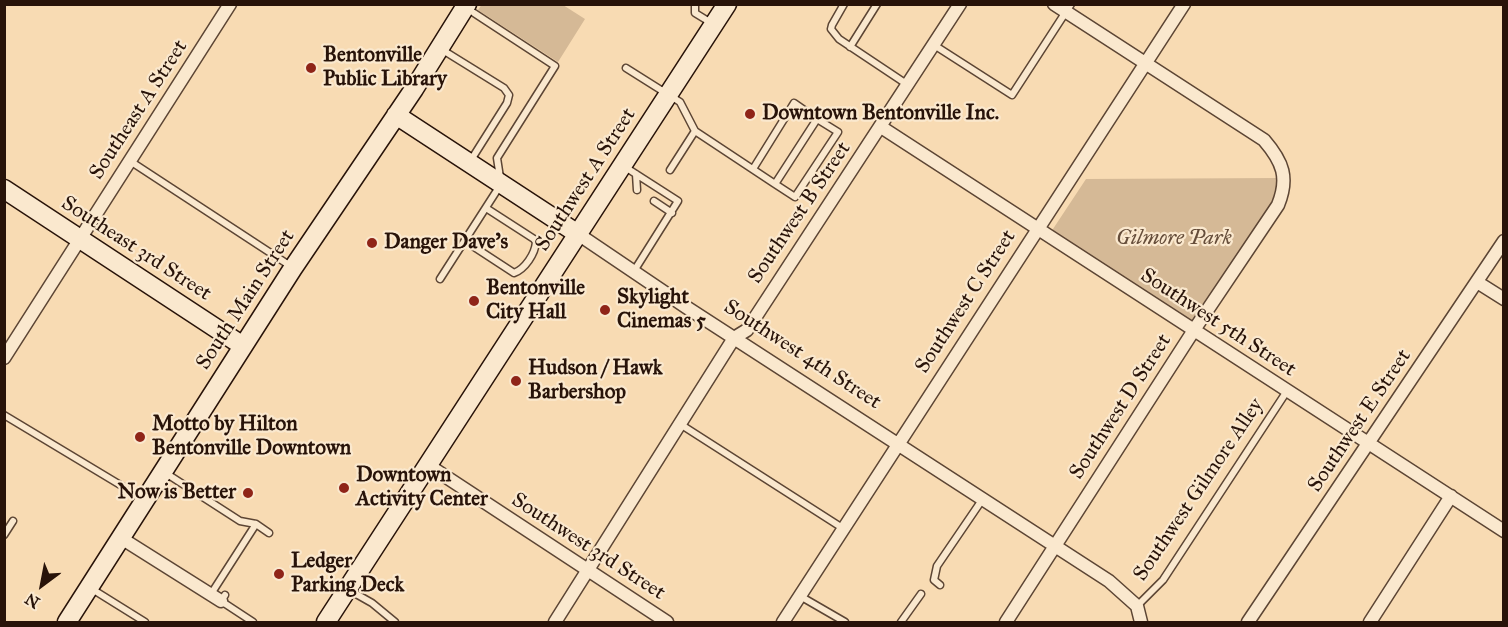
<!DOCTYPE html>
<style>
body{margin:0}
#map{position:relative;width:1508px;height:627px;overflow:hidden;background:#f8dbb3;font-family:"IM FELL Great Primer",serif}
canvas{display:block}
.frame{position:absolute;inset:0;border:6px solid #281309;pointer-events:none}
.north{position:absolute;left:12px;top:555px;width:60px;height:60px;-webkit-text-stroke:4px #fae8ce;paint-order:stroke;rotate:212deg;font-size:16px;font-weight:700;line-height:24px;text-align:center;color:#281309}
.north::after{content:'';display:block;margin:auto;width:21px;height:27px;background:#281309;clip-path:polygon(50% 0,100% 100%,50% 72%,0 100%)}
</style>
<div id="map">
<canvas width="1508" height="627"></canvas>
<div class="frame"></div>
<div class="north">N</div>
</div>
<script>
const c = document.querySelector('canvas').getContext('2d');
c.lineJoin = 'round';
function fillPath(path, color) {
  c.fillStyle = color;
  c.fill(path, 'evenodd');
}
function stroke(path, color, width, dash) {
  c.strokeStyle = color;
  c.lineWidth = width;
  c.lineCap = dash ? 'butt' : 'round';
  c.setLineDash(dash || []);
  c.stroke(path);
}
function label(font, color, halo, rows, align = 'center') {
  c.font = font + ' "IM FELL Great Primer",serif';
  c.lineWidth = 4.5;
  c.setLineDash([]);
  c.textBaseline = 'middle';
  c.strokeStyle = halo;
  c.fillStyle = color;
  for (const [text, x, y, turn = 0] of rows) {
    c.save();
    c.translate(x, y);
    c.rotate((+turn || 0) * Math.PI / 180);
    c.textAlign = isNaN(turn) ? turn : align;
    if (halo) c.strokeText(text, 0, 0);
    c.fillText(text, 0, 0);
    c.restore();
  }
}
const green = new Path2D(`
 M 482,4 L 563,5 L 585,19 L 558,62 L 478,10 Z
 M 1278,178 L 1278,192 L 1193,323 L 1051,232 L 1086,179 Z`);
const lane = new Path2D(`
 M 695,4 L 695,13 L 713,24
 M 844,4 L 832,25 L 831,29 L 839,39 L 908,85
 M 934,45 L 1012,95 L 1071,4
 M 850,47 L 877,4
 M 441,49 L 504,88 L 509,95 L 507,103 L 471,160
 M 626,68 L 680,102 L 695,131 L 775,184 L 817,119 L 794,103 L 753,169
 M 130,161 L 292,267
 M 625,167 L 678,201 L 634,271
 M 670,170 L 695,131
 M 636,174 L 637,190
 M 775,184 L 795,197 L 838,132 L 817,119
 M 654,201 L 672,213
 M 465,241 L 514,273 C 525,269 535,254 536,242 L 534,239 L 486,208
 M 440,279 L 501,184 L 497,158 L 555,66 L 474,13
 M 4,415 L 142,498
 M 680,424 L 844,529
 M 164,472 L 240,521 L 256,524 L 269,533
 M 4,535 L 13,521
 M 940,585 L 934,580 L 937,566 L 982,500
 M 92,589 L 145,622
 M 349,590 L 372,603 L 395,622
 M 211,594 L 256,524
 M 225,595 L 221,601 L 253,622
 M 800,596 L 845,622
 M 1137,606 L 1163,580 L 1287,391
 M 901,622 L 921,594`);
const street = new Path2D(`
 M 881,127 L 1504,531
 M 578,234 L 686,307 L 1109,581 L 1137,606 L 1141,622
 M 1477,282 L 1504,299
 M 4,358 L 230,4
 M 428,465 L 667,622
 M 121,538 L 221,601
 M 555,622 L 734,338 L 747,330 L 960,4
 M 783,622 L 1184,4
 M 1006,622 L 1194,330 L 1278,205 C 1289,178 1283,162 1264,140 L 1054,4
 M 1248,622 L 1504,241
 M 1370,622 L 1451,496`);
const secondary = new Path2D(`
 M 396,115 L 578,234
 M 4,189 L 243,346
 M 67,622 L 293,268 L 414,89 L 467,4
 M 326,622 L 727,4`);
const markers = [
 [311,68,6,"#8f2418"],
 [750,114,6,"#8f2418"],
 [372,243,6,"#8f2418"],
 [474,301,6,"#8f2418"],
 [605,310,6,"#8f2418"],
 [516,381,6,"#8f2418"],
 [140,437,6,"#8f2418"],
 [344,488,6,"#8f2418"],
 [248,493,6,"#8f2418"],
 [279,574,6,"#8f2418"]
];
const poiNames = [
 ["Bentonville",323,56],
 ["Public Library",323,80],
 ["Downtown Bentonville Inc.",762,114],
 ["Danger Dave's",384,243],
 ["Bentonville",486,289],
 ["City Hall",486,313],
 ["Skylight",617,298],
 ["Cinemas 5",617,322],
 ["Hudson / Hawk",528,369],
 ["Barbershop",528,393],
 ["Motto by Hilton",152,425],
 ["Bentonville Downtown",152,449],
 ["Downtown",356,476],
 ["Activity Center",356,500],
 ["Now is Better",236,493,"right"],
 ["Ledger",291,562],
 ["Parking Deck",291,586]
];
const streetNames = [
 ["Southeast A Street",139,110,-57],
 ["Southwest A Street",586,180,-57],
 ["Southwest B Street",800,213,-56],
 ["Southeast 3rd Street",136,249,33],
 ["South Main Street",246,300,-57],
 ["Southwest C Street",966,302,-57],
 ["Southwest 5th Street",1218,323,33],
 ["Southwest 4th Street",802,355,33],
 ["Southwest D Street",1121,407,-57],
 ["Southwest E Street",1360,421,-56],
 ["Southwest Gilmore Alley",1199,490,-56],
 ["Southwest 3rd Street",588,547,33]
];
const parkNames = [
 ["Gilmore Park",1174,239]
];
fillPath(green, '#d5b996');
stroke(lane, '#5c4534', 9);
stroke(street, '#5c4534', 15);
stroke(secondary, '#281309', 21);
stroke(lane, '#fae8ce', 6);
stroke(street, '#fae8ce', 12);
stroke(secondary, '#fae8ce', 18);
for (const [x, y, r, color] of markers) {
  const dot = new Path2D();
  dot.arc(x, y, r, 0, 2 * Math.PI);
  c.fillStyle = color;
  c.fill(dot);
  stroke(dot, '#fae8ce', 2);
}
label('bold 21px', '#281309', '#fae8ce', poiNames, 'left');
label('21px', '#281309', '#fae8ce', streetNames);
label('italic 21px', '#654d3a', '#fae8ce', parkNames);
</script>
